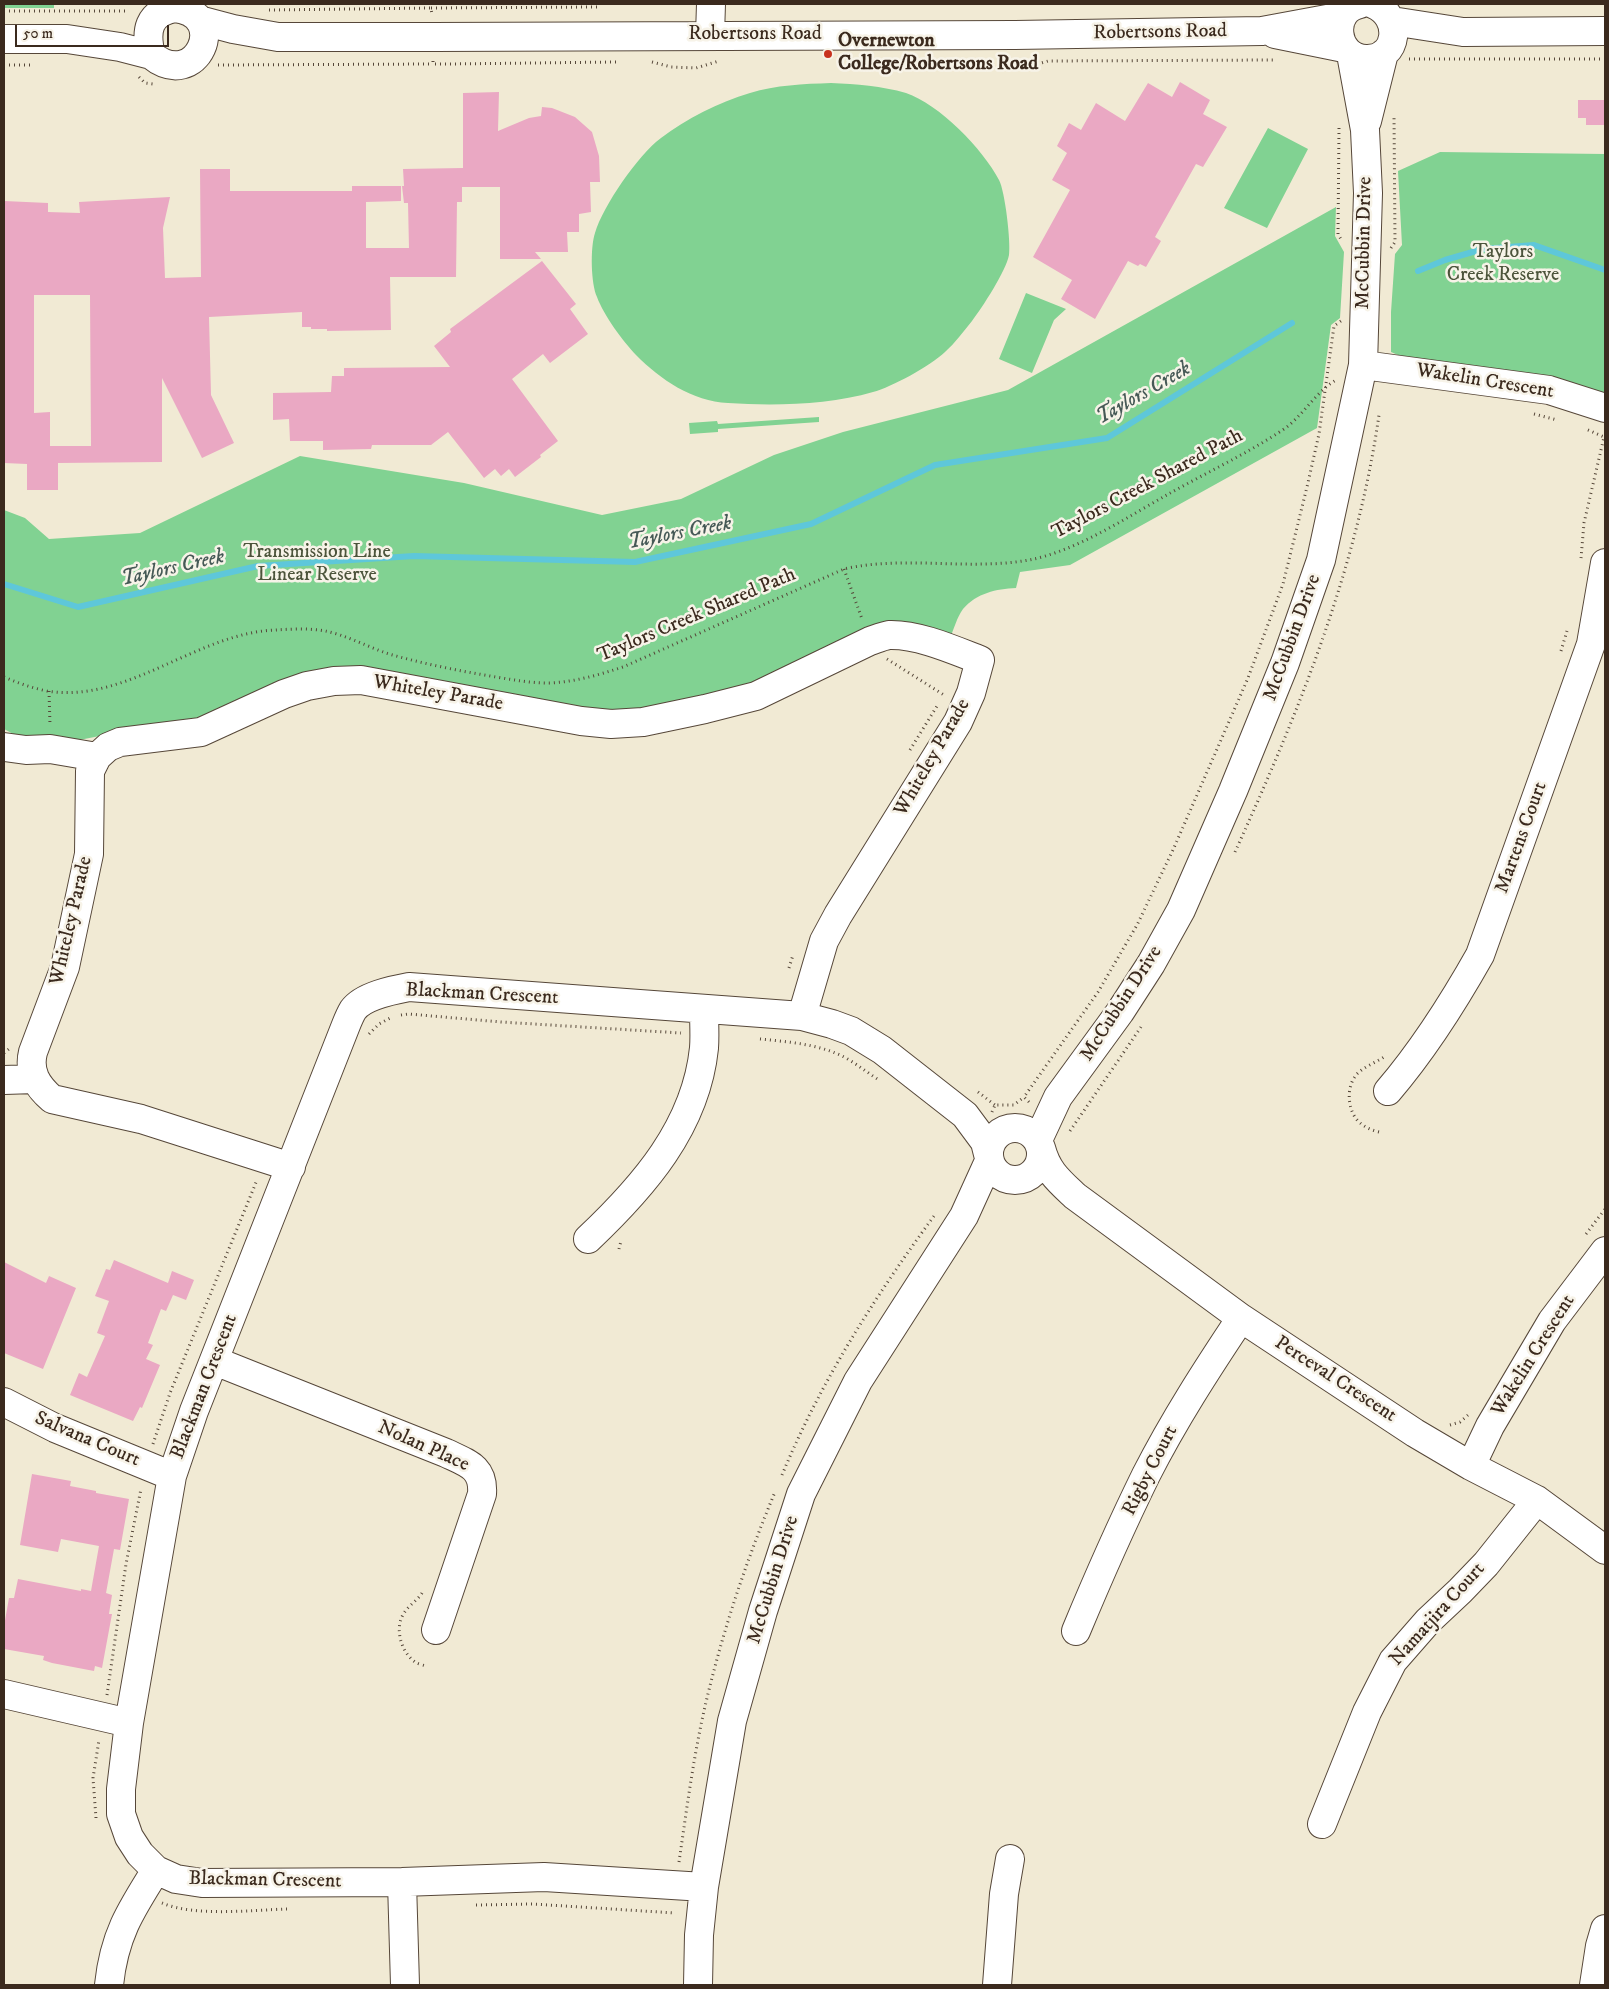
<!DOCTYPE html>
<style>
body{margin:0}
#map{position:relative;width:1609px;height:1989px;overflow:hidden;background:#f1ead4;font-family:"IM FELL DW Pica",serif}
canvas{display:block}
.frame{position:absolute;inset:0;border:5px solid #3b2a1e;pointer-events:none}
.scale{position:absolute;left:15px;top:25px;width:154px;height:22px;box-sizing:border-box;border:2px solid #3b2a1e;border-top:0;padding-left:6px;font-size:15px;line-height:18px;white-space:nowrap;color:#3b2a1e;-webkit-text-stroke:4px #f7f3e8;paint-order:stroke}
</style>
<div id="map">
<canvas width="1609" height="1989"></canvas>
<div class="frame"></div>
<div class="scale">50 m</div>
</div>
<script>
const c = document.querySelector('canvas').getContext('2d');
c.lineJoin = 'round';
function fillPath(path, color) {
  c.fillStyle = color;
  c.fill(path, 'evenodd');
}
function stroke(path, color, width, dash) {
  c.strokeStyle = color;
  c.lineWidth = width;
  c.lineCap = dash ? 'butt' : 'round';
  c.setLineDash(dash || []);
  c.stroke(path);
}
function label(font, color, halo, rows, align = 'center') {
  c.font = font + ' "IM FELL DW Pica",serif';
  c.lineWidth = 5;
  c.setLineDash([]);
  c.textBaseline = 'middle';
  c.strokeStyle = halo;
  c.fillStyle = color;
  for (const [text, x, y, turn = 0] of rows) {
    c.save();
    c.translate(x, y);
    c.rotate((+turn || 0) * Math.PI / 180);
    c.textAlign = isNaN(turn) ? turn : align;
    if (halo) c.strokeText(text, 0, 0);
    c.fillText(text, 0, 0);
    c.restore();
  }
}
const green = new Path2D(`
 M 4,4 L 54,4 L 54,8 L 4,8 Z
 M 831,83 C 856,84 882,86 906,93 C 939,104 983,149 999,180 C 1005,191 1011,242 1009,255 C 1006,271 982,308 972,321 C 963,332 955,343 945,352 C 930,366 892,387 873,392 C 829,405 773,406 728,403 C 692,401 661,380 636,355 C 623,341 604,316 597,297 C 591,284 590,248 595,233 C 603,206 638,155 661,138 C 686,119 719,102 750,93 C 776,85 803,84 831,83 Z
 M 1268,128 L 1308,149 L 1267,228 L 1224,208 Z
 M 1440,152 L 1605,154 L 1605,395 L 1567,381 L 1500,369 L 1405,358 L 1391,352 L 1391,312 L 1395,254 L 1402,245 L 1398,171 Z
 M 1336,207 L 1335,236 L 1344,252 L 1340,318 L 1331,325 L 1317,428 L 1070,565 L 1020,572 L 1016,588 C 996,589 977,593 963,609 C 957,617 954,629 950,638 L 921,630 L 751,686 L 648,711 L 596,712 L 358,669 L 183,726 L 120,732 L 69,742 L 17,736 L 4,729 L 4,510 L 25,518 L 49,539 L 140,533 L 300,456 L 464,483 L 602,515 L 681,499 L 774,455 L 843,432 L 1008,390 Z
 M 1026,293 L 1066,309 L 1054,320 L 1032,373 L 999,359 Z
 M 819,417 L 819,422 L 718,429 L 718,432 L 690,434 L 689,423 L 717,421 L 718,424 Z`);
const stream = new Path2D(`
 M 1418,271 L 1445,260 L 1483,249 L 1534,245 L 1605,270
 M 4,584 L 78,607 L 258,566 L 414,556 L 635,562 L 811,524 L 935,465 L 1107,438 L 1292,323`);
const building = new Path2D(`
 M 1180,82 L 1210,100 L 1203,114 L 1227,127 L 1203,167 L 1196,164 L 1155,237 L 1161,241 L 1146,267 L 1140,264 L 1138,266 L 1128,261 L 1095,319 L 1061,299 L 1072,280 L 1033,257 L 1070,190 L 1052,180 L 1067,153 L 1057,146 L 1069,123 L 1081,130 L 1096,103 L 1125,121 L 1148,83 L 1172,97 Z
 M 499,92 L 498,131 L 529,118 L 541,116 L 542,107 L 552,108 L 575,117 L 592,132 L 599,156 L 600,182 L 590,182 L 591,212 L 579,214 L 579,232 L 567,232 L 568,252 L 535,252 L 541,259 L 500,259 L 500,187 L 462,187 L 462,202 L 457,202 L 456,277 L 390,277 L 391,330 L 327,331 L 327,329 L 311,329 L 311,327 L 302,327 L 302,312 L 209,317 L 211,395 L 234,443 L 202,458 L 162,378 L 162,462 L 58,463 L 58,490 L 27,490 L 27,464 L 4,463 L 4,201 L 48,203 L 48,212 L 80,213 L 79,202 L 170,197 L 163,228 L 165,278 L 201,277 L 200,169 L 230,169 L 230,191 L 352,191 L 352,186 L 401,186 L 401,201 L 366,202 L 366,248 L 409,248 L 408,203 L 404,203 L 402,186 L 404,186 L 403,169 L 463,168 L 463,93 ZM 34,295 L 90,295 L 91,446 L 50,446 L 50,412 L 34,413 Z
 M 1578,100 L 1605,100 L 1605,125 L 1586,125 L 1586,118 L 1578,118 Z
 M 542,261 L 576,304 L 570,309 L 588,334 L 550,363 L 543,354 L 512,379 L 558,441 L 540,455 L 541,457 L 515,477 L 509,469 L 501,476 L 495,469 L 484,478 L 448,432 L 431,445 L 372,445 L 371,449 L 323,450 L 323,441 L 290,441 L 289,419 L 273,420 L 273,393 L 331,392 L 332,376 L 344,376 L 344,368 L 450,367 L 434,346 L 451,332 L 450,329 Z
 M 114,1260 L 168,1283 L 172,1271 L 194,1280 L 186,1300 L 173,1295 L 166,1311 L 161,1309 L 148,1343 L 153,1345 L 146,1359 L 160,1365 L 142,1408 L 140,1407 L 133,1421 L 70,1395 L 79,1373 L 87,1377 L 105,1336 L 97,1333 L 109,1301 L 95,1296 L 106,1269 L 110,1270 Z
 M 4,1262 L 46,1283 L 49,1276 L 76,1288 L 43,1369 L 4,1353 Z
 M 32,1474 L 71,1481 L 70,1486 L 96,1491 L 96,1493 L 129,1499 L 120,1550 L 114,1549 L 106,1593 L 112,1595 L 109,1614 L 112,1614 L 102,1668 L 95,1666 L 94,1671 L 52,1663 L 43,1660 L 44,1656 L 4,1649 L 4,1626 L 9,1598 L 14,1598 L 18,1579 L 81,1591 L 81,1589 L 91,1591 L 99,1546 L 61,1539 L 58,1552 L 20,1545 Z`);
const path = new Path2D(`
 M 431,8 L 597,7
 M 269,10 L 431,8 L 432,15
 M 4,11 L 129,11
 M 1409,59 L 1605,59
 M 433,61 L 433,64 L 449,64 L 616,62
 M 898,61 L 995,62 L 1028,67 L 1048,61 L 1275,60
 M 652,62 L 671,67 L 696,68 L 719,61
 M 4,65 L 34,65
 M 218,65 L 433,64
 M 139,77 L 145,83 L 153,84
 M 1339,128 L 1338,234 L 1342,241
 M 1391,248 L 1395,242 L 1394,115
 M 1534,414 L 1557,420
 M 1581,558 L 1584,523 L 1604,437 L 1586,429
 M 844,569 L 862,619
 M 1561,651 L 1567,631
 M 887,659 L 944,695 L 943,697
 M 4,677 C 18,683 32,688 47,691 C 127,704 197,633 275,630 C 291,629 309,628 325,631 C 346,635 368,647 389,654 C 424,664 460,671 496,677 C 514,680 531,683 549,683 C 575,682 598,675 623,667 L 844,569 C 905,555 968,571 1029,560 C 1077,551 1129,516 1172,492 C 1208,472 1246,454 1281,431 C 1302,418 1314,393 1336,380
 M 49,691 L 50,725
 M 910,750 L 937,706
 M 1235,852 C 1299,711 1357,569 1379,415
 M 789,968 L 793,955
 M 401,1015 L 409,1014 L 501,1022 L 681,1033
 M 369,1034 L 379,1024 L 392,1017
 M 760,1039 C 789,1042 820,1044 846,1058 C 858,1065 868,1073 879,1080
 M 4,1053 L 9,1049
 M 978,1092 L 995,1105
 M 1029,1102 L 1024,1097 L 1098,992 L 1137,925 L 1173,850 L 1248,678 L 1283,584 L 1307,487 L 1319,434 L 1334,326 L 1341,321
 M 992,1112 L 995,1105 L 1014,1105 L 1024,1097
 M 1070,1131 L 1141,1027
 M 1379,1132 C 1371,1130 1364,1127 1358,1121 C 1347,1109 1346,1086 1357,1074 C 1365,1066 1375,1063 1384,1057
 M 1586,1234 L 1605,1209
 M 619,1249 L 621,1241
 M 1450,1425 L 1460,1422 L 1468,1415
 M 153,1444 L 170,1393 L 257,1180
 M 782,1475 C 821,1381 874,1298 934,1216
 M 422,1593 C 418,1600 409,1605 404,1613 C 394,1628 401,1652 415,1662 C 418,1664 423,1665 426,1666
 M 107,1695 L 126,1564 L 141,1489
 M 96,1818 L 93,1778 L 99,1740
 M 679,1862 C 687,1807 694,1752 707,1698 C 724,1627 747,1559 775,1492
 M 162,1903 C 195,1917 250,1910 287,1909
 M 476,1905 L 533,1904 L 675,1913`);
const minor = new Path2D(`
 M 1360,4 C 1329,10 1334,58 1366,59 C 1399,60 1403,16 1373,4
 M 175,8 C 231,14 197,93 151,55 C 145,31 148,13 175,8 Z
 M 199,20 L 233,29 L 278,37 L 433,37 L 1015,35 L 1262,31 L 1343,16
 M 1392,21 L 1463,32 L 1605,31
 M 1275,34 L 1344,48
 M 710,35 L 711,4
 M 4,39 L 67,39 L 120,47 L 151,55
 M 1367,121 L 1384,53
 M 1363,365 L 1549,390 L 1605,408
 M 4,747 L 26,750 L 50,749 L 97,757
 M 4,1080 L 35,1079
 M 1388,1091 C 1424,1049 1453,1003 1480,955 L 1591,644 L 1605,563
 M989 1154a26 26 0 1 1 52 0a26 26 0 1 1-52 0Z
 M 1038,1140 L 1058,1097 L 1120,1012 L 1151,964 L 1181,910 L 1233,791 L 1285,663 L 1321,560 L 1363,365 L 1368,193 L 1365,130 L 1351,54
 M 1041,1148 C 1047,1171 1058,1180 1075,1196 L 1241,1318 L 1415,1433 L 1471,1466 L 1537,1500 L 1605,1550
 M 291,1167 L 141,1119 L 52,1099 C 37,1086 28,1072 33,1052 L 65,967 L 89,854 L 90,771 L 97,757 L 108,747 L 120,742 L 201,732 L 284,694 L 307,686 L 334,681 L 361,680 L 581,721 L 611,724 L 643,722 L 705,709 L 756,696 L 870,641 C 876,639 883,636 889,635 C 918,634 954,650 980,660 L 971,693 L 958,722 L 838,915 L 824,941 L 802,1016
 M 588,1239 C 643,1187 696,1127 704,1048 C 705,1036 704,1023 704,1010
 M 215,1361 L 446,1453 C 467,1463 484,1467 482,1494 L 436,1630
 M 4,1402 L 55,1428 L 172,1476
 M 1471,1466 L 1490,1426 L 1552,1321 L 1605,1251
 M 1076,1631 C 1098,1578 1121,1526 1146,1475 C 1174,1420 1207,1369 1241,1318
 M 4,1694 L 129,1723
 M 1322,1824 L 1367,1712 L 1393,1661 L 1428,1621 L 1460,1591 L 1486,1564 L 1537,1500
 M 402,1882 L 405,1985
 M 704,1887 L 544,1877 L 402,1882 L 202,1883 L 176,1879 L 156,1870 L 140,1854 L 129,1837 L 121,1814 L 121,1789 L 129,1723 L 172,1476 L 194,1411 L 346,1025 C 348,1020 350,1015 353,1010 C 363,996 393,990 409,987 L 802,1016 L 832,1024 L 851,1031 L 882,1050 L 965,1115 L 985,1142 L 988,1154
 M 109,1985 C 114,1936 130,1911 156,1870
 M 698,1985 L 699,1935 L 704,1887 L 732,1721 L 763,1611 L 801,1494 L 858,1381 L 964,1216 L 989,1161
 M 997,1985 L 1004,1894 L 1010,1859
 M 1594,1985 L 1600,1946 L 1605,1929`);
const markers = [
 [828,54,5,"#c8321e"]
];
const streetNames = [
 ["Robertsons Road",1160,33,-1],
 ["Robertsons Road",755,35],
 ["McCubbin Drive",1365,243,-89],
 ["Wakelin Crescent",1485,382,9],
 ["Taylors Creek Shared Path",1148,485,-28],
 ["Taylors Creek Shared Path",697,616,-23],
 ["McCubbin Drive",1293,638,-70],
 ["Whiteley Parade",438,694,10],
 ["Whiteley Parade",933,758,-60],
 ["Martens Court",1522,838,-70],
 ["Whiteley Parade",72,921,-77],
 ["Blackman Crescent",482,995,3],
 ["McCubbin Drive",1122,1004,-57],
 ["Wakelin Crescent",1534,1356,-58],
 ["Perceval Crescent",1335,1380,33],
 ["Blackman Crescent",205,1387,-69],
 ["Salvana Court",87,1440,23],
 ["Nolan Place",423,1447,24],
 ["Rigby Court",1151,1471,-63],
 ["McCubbin Drive",774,1580,-73],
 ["Namatjira Court",1438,1615,-48],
 ["Blackman Crescent",265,1881,1]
];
const poiNames = [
 ["Overnewton",838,42],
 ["College/Robertsons Road",838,65]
];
const parkNames = [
 ["Taylors",1503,253],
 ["Creek Reserve",1503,276],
 ["Transmission Line",317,553],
 ["Linear Reserve",317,576]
];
const waterNames = [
 ["Taylors Creek",1144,394,-30],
 ["Taylors Creek",680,534,-11],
 ["Taylors Creek",173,569,-13]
];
fillPath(green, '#81d292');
stroke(stream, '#5ec7da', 6);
fillPath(building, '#eaa8c3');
stroke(minor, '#564739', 30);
stroke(path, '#564739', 3, [1, 4]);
stroke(minor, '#fff', 28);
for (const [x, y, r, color] of markers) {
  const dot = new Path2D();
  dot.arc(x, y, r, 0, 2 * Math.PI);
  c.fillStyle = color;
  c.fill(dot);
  stroke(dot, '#f7f3e8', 2);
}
label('20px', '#3b2a1e', '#f7f3e8', streetNames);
label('bold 20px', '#3b2a1e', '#f7f3e8', poiNames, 'left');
label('20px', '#4c543b', '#f7f3e8', parkNames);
label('italic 21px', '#465956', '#f7f3e8', waterNames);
</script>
